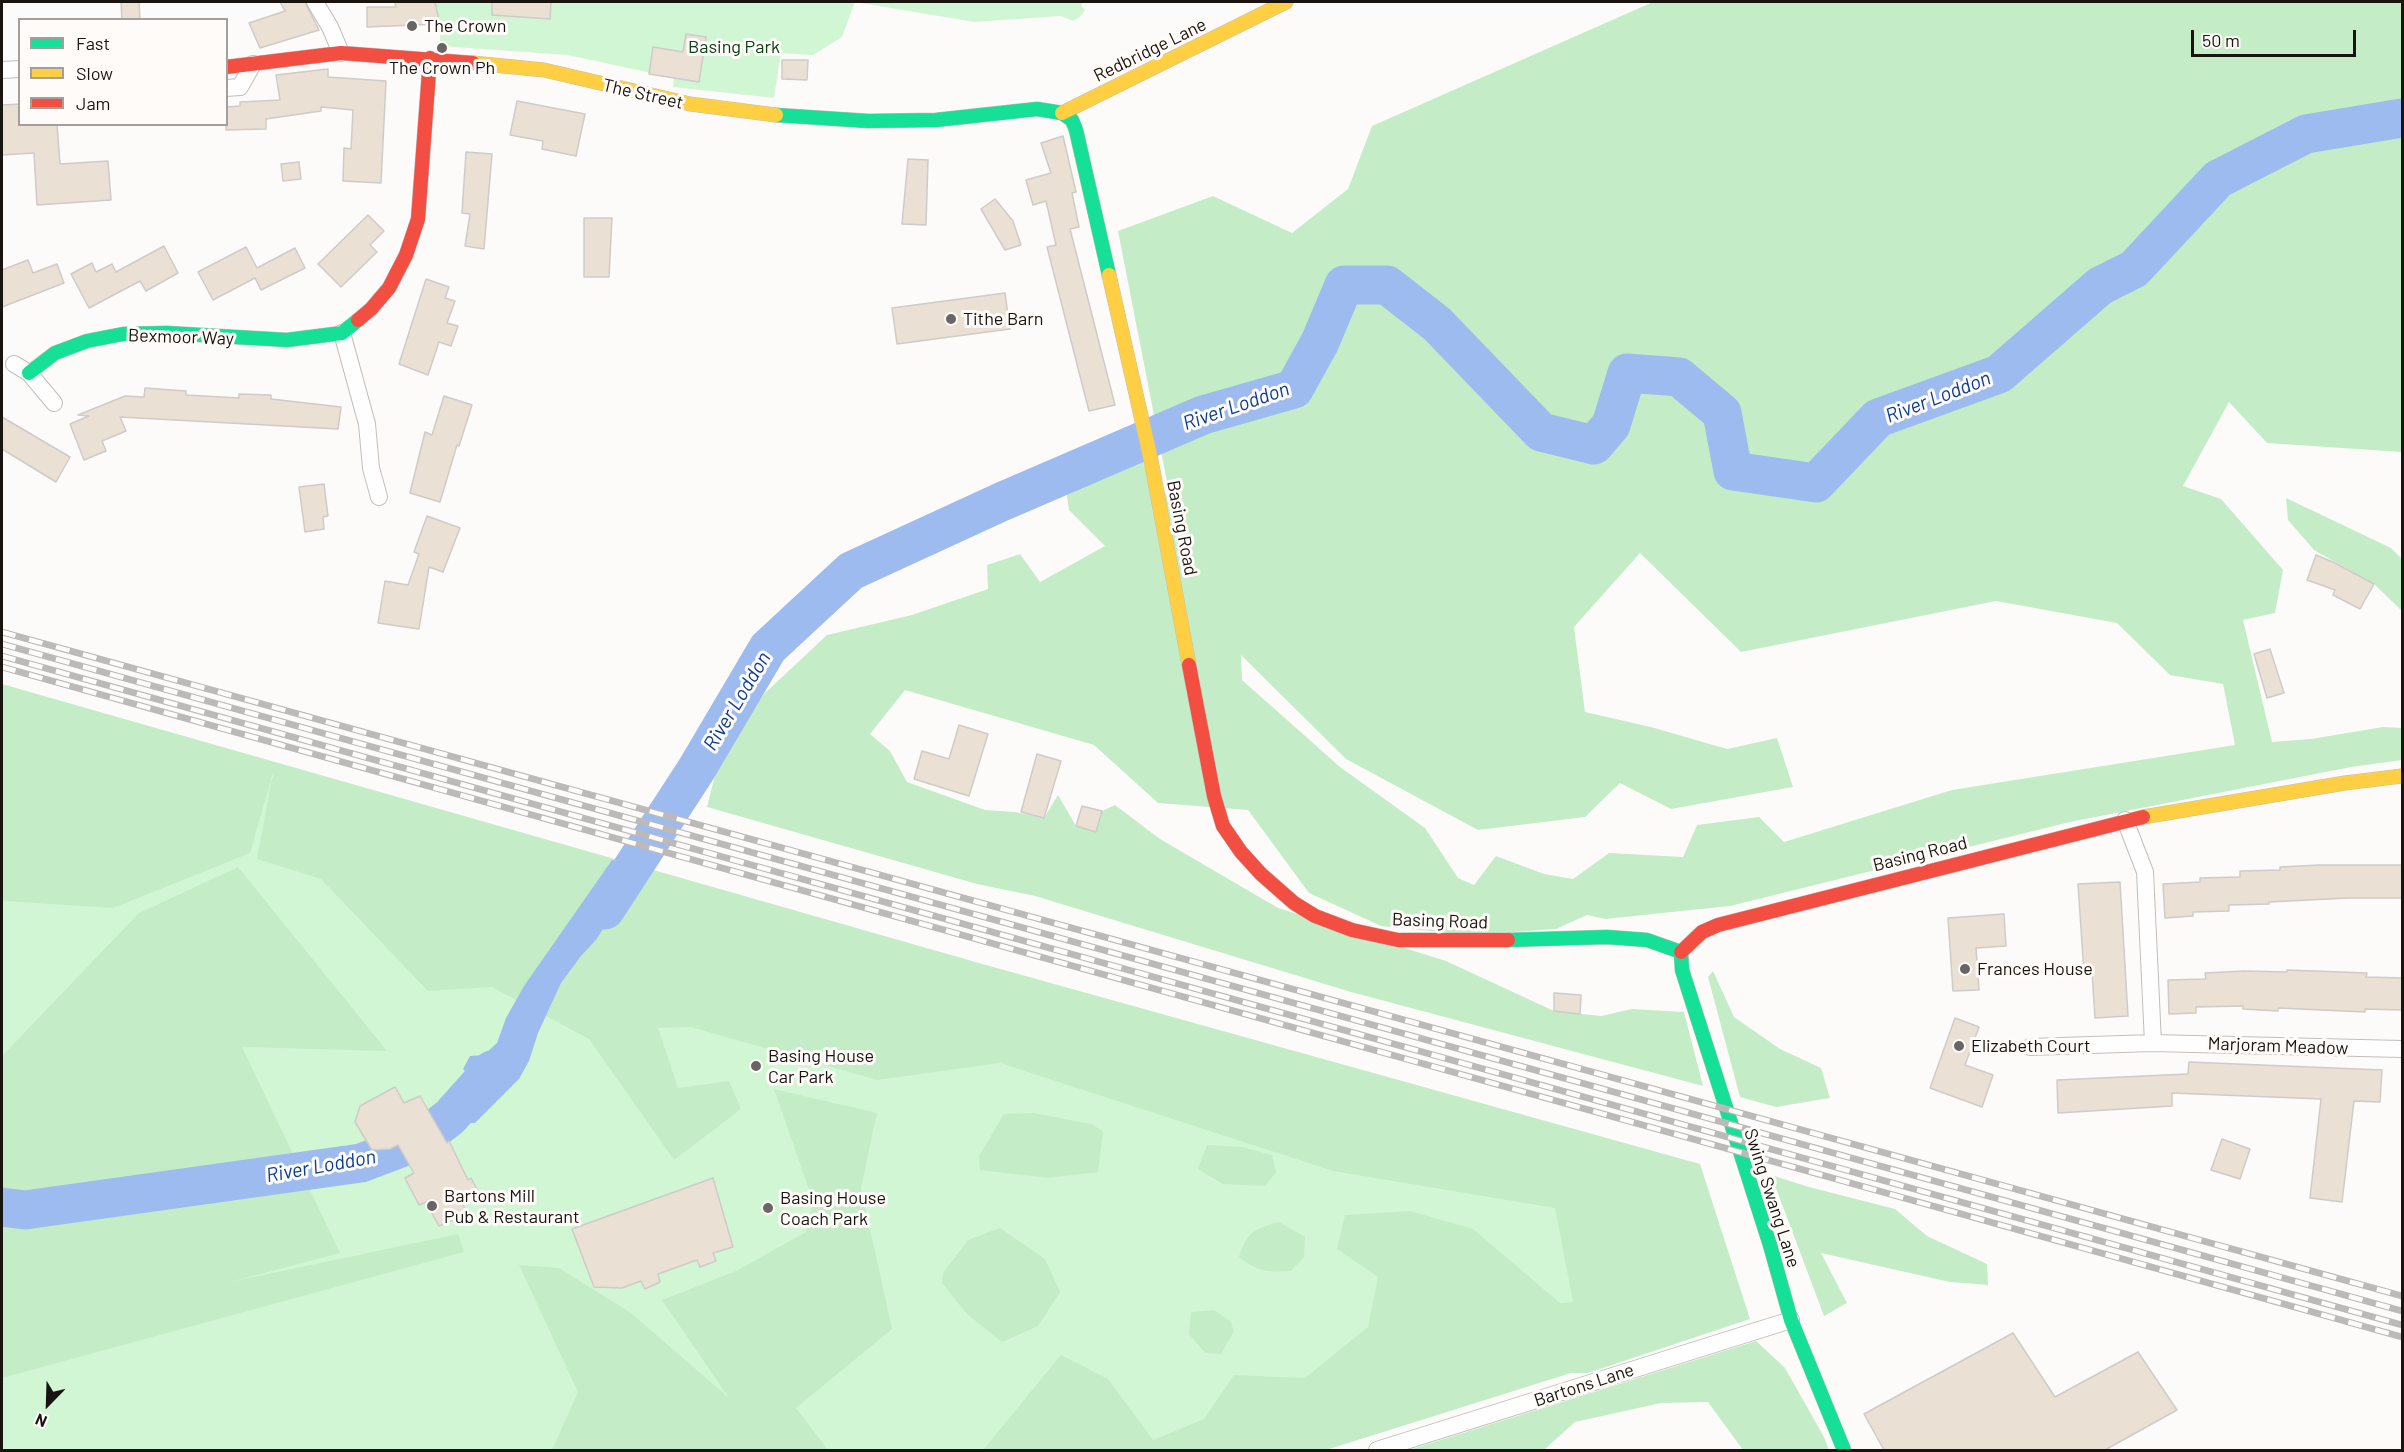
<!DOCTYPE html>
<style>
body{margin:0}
#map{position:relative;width:2404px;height:1452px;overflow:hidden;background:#fdfbfa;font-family:Barlow,sans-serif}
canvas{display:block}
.frame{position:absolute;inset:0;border:3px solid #191410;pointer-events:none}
.legend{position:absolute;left:18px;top:18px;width:210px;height:108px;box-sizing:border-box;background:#fefbf9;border:2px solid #a29f9c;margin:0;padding:8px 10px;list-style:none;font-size:18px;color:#191410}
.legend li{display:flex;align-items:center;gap:12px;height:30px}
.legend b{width:30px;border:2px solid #a29f9c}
.north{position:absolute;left:18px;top:1374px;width:60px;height:60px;-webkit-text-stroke:4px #fefbf9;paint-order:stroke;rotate:203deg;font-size:16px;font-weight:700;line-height:24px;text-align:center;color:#191410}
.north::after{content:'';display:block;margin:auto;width:21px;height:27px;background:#191410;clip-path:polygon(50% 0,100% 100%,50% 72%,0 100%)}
.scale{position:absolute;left:2191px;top:30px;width:165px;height:27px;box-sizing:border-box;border:3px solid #191410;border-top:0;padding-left:8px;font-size:18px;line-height:21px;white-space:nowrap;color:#191410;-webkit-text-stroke:4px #fefbf9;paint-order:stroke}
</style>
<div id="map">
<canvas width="2404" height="1452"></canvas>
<div class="frame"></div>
<ul class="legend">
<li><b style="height:8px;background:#16e098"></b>Fast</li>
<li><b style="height:8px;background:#ffcf43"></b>Slow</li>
<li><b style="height:8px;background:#f24e42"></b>Jam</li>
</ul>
<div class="north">N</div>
<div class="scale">50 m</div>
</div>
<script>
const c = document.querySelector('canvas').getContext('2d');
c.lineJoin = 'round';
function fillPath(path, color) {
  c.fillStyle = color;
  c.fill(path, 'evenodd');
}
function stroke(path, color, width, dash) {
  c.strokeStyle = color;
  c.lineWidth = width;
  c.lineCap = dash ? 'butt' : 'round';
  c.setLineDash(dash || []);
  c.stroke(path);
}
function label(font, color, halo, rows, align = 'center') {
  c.font = font + ' Barlow,sans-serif';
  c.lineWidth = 6;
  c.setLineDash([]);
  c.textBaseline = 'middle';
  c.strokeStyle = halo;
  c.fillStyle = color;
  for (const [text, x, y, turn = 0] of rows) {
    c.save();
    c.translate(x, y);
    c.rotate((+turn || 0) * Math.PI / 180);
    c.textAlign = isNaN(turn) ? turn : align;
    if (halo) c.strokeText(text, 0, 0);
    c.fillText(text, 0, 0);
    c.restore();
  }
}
const green = new Path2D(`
 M 435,2 L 1084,2 L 1081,5 L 1085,10 L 1080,17 L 1073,21 L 1061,16 L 974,22 L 855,2 L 842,37 L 813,55 L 781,53 L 774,98 L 673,87 L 674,78 L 568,55 L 440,46 L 440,24 Z
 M 2,705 L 1693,1169 L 1732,1304 L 1262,1450 L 2,1450 Z`);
const forest = new Path2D(`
 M 1653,2 L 2402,2 L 2402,452 L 2267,443 L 2229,402 L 2183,486 L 2221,499 L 2283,570 L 2275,613 L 2243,620 L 2272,742 L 2311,739 L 2383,727 L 2402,728 L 2402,760 L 2351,767 L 2070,822 L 1730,906 L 1605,919 L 1587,915 L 1556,929 L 1471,935 L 1381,926 L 1309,893 L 1248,810 L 1158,803 L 1094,745 L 905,690 L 870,734 L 890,751 L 907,782 L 985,810 L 1015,812 L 1044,818 L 1058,795 L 1076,826 L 1096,832 L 1102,811 L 1115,805 L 1160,839 L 1278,908 L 1446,961 L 1554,1011 L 1601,1016 L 1632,1009 L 1684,1012 L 1703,1086 L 1351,992 L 1035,896 L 977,884 L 707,807 L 720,755 L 764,694 L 827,635 L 912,615 L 988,589 L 987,565 L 1020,554 L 1040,582 L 1105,546 L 1069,510 L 1065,482 L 1137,450 L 1171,502 L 1118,231 L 1213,196 L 1292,233 L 1348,189 L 1372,126 ZM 1640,553 L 1741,652 L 1996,601 L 2117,623 L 2170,675 L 2223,684 L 2235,745 L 1952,790 L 1784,842 L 1759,817 L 1697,825 L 1683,857 L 1609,853 L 1573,879 L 1544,874 L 1496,856 L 1474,885 L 1458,878 L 1425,828 L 1340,767 L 1242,680 L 1241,655 L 1346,759 L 1478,830 L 1585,817 L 1620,783 L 1671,809 L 1793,787 L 1777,738 L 1727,749 L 1651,727 L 1585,712 L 1574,627 Z
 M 2286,498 L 2391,548 L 2402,559 L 2402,611 L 2374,584 L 2314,550 L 2288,520 Z
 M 2,684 L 979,963 L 1700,1164 L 1750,1319 L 1588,1373 L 1571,1373 L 1326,1450 L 983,1450 L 1061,1355 L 1108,1379 L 1153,1440 L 1204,1419 L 1234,1375 L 1305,1378 L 1368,1327 L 1378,1277 L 1337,1249 L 1345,1215 L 1410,1211 L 1473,1229 L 1560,1303 L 1573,1302 L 1555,1208 L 1333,1171 L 1000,1063 L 877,1080 L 691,1027 L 658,1028 L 678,1088 L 729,1081 L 741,1109 L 674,1160 L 589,1039 L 492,987 L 428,991 L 321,879 L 257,859 L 273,773 L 250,853 L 113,908 L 2,901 Z
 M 238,867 L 387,1051 L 242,1047 L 340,1253 L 230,1282 L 458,1234 L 464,1252 L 2,1378 L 2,1056 L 139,913 Z
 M 1713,971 L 1734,1017 L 1780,1049 L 1821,1068 L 1830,1098 L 1776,1107 L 1740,1097 L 1708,977 Z
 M 774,1089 L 877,1113 L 861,1188 L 892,1329 L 796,1408 L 828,1450 L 552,1450 L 578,1392 L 519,1265 L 559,1268 L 631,1313 L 729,1398 L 662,1300 L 736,1271 L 806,1232 L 813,1201 Z
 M 1034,1113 L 1091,1124 L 1103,1131 L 1098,1172 L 1048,1178 L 980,1170 L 979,1156 L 1004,1114 Z
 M 1207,1145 L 1242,1147 L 1272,1155 L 1276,1172 L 1265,1186 L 1223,1184 L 1198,1169 Z
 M 1771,1175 L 1809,1187 L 1895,1209 L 1927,1236 L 1987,1264 L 1988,1285 L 1950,1282 L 1821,1253 L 1847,1303 L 1824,1316 Z
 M 1279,1222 L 1305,1237 L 1304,1257 L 1291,1271 C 1269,1273 1256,1271 1239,1257 C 1246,1233 1255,1228 1279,1222 Z
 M 1000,1228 L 1045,1259 L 1060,1292 L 1038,1326 L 1002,1342 L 967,1314 L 942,1283 L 943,1273 L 968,1240 Z
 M 1214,1310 L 1230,1321 L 1234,1331 L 1221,1354 L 1205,1353 L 1189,1334 L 1191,1312 Z
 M 1756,1341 L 1785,1368 L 1824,1437 L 1829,1450 L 1743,1450 L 1708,1402 L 1661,1403 L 1575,1422 L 1544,1450 L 1409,1450 Z`);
const water = new Path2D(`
 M 612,860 L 642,867 L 596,940 L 581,956 L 561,983 L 538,1033 L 529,1061 L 519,1079 L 475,1123 C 444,1125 459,1089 468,1075 L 463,1069 L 470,1056 L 484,1055 L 497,1043 L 506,1018 L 524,986 Z`);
const river = new Path2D(`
 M 605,910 L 696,770 L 768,648 L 851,571 L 1001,502 L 1203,415 L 1294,389 L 1320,342 L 1344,285 L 1387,285 L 1437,324 L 1541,432 L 1594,445 L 1611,425 L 1627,373 L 1679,377 L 1722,413 L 1733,471 L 1816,483 L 1878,418 L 1999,374 L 2100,286 L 2134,269 L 2218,179 L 2306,134 L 2402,118
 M 2,1207 L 25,1210 L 361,1163 L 419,1141 L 450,1117 L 492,1070`);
const building = new Path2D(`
 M 121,2 L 139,2 L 140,20 L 122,20 Z
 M 280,2 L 305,2 L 319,30 L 260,48 L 249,23 L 285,11 Z
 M 395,2 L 435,2 L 440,24 L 367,27 L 367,7 L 396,7 Z
 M 492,2 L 551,2 L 550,19 L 492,15 Z
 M 686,34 L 706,37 L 699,82 L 649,74 L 653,47 L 683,52 Z
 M 782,60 L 808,60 L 807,80 L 782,79 Z
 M 328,69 L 328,77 L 386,81 L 381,183 L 343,181 L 344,148 L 351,149 L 353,110 L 321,107 L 321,111 L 266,119 L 266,129 L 226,130 L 226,107 L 240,106 L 240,102 L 280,100 L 276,75 Z
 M 517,101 L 585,114 L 576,156 L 542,149 L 543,141 L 510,135 Z
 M 20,104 L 20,124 L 57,124 L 60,164 L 108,161 L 111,200 L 37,205 L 34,153 L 2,155 L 2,105 Z
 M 1063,136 L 1076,192 L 1072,193 L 1079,227 L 1070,229 L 1115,405 L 1089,411 L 1047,247 L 1056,245 L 1046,201 L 1033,205 L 1026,180 L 1051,173 L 1041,143 Z
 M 466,152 L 492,154 L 484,249 L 465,246 L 470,214 L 462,213 Z
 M 908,159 L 928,160 L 926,225 L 902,224 Z
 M 299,162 L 301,179 L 283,181 L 281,164 Z
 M 995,199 L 1013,221 L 1021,245 L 1005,250 L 981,209 Z
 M 368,215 L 384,231 L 370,245 L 377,252 L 341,287 L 318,264 Z
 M 584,218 L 612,218 L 609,277 L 584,277 Z
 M 164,246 L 178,273 L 146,291 L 140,281 L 89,308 L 71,274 L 92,263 L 96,272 L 112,264 L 116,272 Z
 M 246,247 L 257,268 L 295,248 L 305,268 L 261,290 L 255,278 L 213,300 L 198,272 Z
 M 28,260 L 33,273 L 57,264 L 64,283 L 2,307 L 2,270 Z
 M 426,279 L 449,287 L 445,298 L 455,301 L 447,323 L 458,326 L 451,346 L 439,342 L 428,375 L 399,364 Z
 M 1005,293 L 1010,329 L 897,344 L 892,308 Z
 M 145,388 L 186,391 L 186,395 L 239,398 L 239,394 L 271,395 L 271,399 L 341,407 L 338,429 L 120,417 L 126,431 L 102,441 L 106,451 L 84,460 L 70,424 L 89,416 L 78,415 L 125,396 L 144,397 Z
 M 444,396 L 472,405 L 459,446 L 457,445 L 440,502 L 410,493 L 425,432 L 432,435 Z
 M 2,417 L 70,457 L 56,482 L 2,449 Z
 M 324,484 L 328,516 L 323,517 L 324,529 L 305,532 L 299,487 Z
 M 427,516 L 460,528 L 443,572 L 429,567 L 419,629 L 378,623 L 385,581 L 408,585 L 419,554 L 414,552 Z
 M 2316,555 L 2333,562 L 2374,584 L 2360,609 L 2333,595 L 2335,590 L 2307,580 Z
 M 2270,649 L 2284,693 L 2267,698 L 2254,654 Z
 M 959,725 L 988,734 L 969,796 L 914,779 L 922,751 L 949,759 Z
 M 1037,754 L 1061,761 L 1044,818 L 1021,812 Z
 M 1082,806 L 1102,811 L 1096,832 L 1076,826 Z
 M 2320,865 L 2403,865 L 2403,898 L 2348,898 L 2269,902 L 2269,904 L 2229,905 L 2229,911 L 2193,912 L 2193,916 L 2165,918 L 2163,884 L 2200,882 L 2200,878 L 2240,877 L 2240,871 L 2280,870 L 2280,867 Z
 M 2120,882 L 2128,1016 L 2095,1018 L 2092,972 L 2084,973 L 2078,884 Z
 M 2004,914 L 2006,946 L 1976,948 L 1979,990 L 1953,991 L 1948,918 Z
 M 2287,970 L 2367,973 L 2366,977 L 2403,978 L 2402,1010 L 2365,1009 L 2365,1012 L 2278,1008 L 2278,1011 L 2243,1009 L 2243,1006 L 2196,1007 L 2196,1013 L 2169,1014 L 2168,980 L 2206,979 L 2205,973 L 2244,971 L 2287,972 Z
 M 1554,993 L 1581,995 L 1580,1014 L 1554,1011 Z
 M 1955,1018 L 1979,1027 L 1965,1065 L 1993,1075 L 1982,1107 L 1930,1088 Z
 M 2189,1062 L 2382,1070 L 2380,1102 L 2354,1101 L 2342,1202 L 2310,1198 L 2321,1099 L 2172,1093 L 2172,1106 L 2058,1113 L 2057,1080 L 2188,1074 Z
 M 395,1087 L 404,1103 L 420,1096 L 447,1143 L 449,1141 L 468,1180 L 471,1178 L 481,1197 L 463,1205 L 467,1214 L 439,1226 L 426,1202 L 419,1205 L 405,1178 L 414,1173 L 398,1145 L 390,1149 L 372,1150 L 355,1122 L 360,1106 Z
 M 2222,1139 L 2250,1149 L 2240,1179 L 2211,1170 Z
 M 713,1178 L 733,1247 L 713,1253 L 716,1261 L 700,1267 L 697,1260 L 658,1274 L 660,1282 L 645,1289 L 641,1281 L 622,1288 L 594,1287 L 572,1229 Z
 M 2013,1333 L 2055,1397 L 2138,1352 L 2177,1410 L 2105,1450 L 1884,1450 L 1864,1414 Z`);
const street = new Path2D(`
 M 315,2 L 330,27 L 341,53
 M 2,70 L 20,69
 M 226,88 L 240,87 L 253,64
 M 342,333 L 367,424 L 371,468 L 379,497
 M 14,364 L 29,373 L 54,403
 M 2125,820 L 2145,872 L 2153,1043 L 2402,1049
 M 2030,1047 L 2153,1043
 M 1377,1450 L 1791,1320`);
const fast = new Path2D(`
 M 776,115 L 868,121 L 936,120 L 1037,109 L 1062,113 L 1072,120 L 1076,130 L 1109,275
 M 29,373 L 55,353 L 87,341 L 123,334 L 167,333 L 287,340 L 342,333 L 358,320
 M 1508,940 L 1607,937 L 1647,940 L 1681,952
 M 1681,952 L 1682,970 L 1770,1245 L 1791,1320 L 1844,1450`);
const slow = new Path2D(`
 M 473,63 L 544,70 L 690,104 L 776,115
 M 1062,113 L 1286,2
 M 1109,275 L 1151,460 L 1189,665
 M 2143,817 L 2345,783 L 2402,776`);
const jam = new Path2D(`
 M 226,67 L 341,53 L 473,63
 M 358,320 L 371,309 L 389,288 L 406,255 L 418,219 L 430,58
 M 1189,665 L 1214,796 L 1223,826 L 1241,852 L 1261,874 L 1294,903 L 1315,916 L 1352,930 L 1398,940 L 1508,940
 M 1681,952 L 1702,932 L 1718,925 L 2143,817`);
const rail = new Path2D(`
 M 2,632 L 2402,1296
 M 2,644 L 2402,1311
 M 2,656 L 2402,1325
 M 2,667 L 2402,1337`);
const markers = [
 [412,26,6,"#696562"],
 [442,48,6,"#696562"],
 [951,319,6,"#696562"],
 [1965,969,6,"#696562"],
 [1959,1046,6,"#696562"],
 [756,1066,6,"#696562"],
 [432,1206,6,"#696562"],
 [768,1208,6,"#696562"]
];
const poiNames = [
 ["The Crown",424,26],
 ["The Crown Ph",442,68,"center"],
 ["Tithe Barn",963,319],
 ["Frances House",1977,969],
 ["Elizabeth Court",1971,1046],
 ["Basing House",768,1056],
 ["Car Park",768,1077],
 ["Bartons Mill",444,1196],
 ["Pub & Restaurant",444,1217],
 ["Basing House",780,1198],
 ["Coach Park",780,1219]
];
const parkNames = [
 ["Basing Park",734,47]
];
const streetNames = [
 ["Redbridge Lane",1150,50,-26],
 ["The Street",643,94,13],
 ["Bexmoor Way",181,337,2],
 ["Basing Road",1182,528,79],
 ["Basing Road",1920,854,-14],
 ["Basing Road",1440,921,2],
 ["Marjoram Meadow",2278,1046,2],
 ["Swing Swang Lane",1772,1198,72],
 ["Bartons Lane",1584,1385,-18]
];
const waterNames = [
 ["River Loddon",1938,397,-21],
 ["River Loddon",1236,406,-19],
 ["River Loddon",737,701,-59],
 ["River Loddon",321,1166,-10]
];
fillPath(green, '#d1f6d4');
fillPath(forest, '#c4edc7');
fillPath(water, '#9ebbf0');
stroke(river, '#9ebbf0', 39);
fillPath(building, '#eae1d4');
stroke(building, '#cecbc8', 1.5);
stroke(street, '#c2bebc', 18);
stroke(fast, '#c2bebc', 15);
stroke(slow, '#c2bebc', 15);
stroke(jam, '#c2bebc', 15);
stroke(street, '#fffefe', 16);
stroke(fast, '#16e098', 14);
stroke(slow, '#ffcf43', 14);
stroke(jam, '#f24e42', 14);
stroke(rail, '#bbbab9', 7);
stroke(rail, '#fefbf9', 4.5, [14]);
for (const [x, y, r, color] of markers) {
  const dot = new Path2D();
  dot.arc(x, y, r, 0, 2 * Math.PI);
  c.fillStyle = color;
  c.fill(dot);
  stroke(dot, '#fefbf9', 2);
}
label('18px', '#191410', '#fefbf9', poiNames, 'left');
label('18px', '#094016', '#fefbf9', parkNames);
label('18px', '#191410', '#fefbf9', streetNames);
label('italic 20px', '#0b3e93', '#fefbf9', waterNames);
</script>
